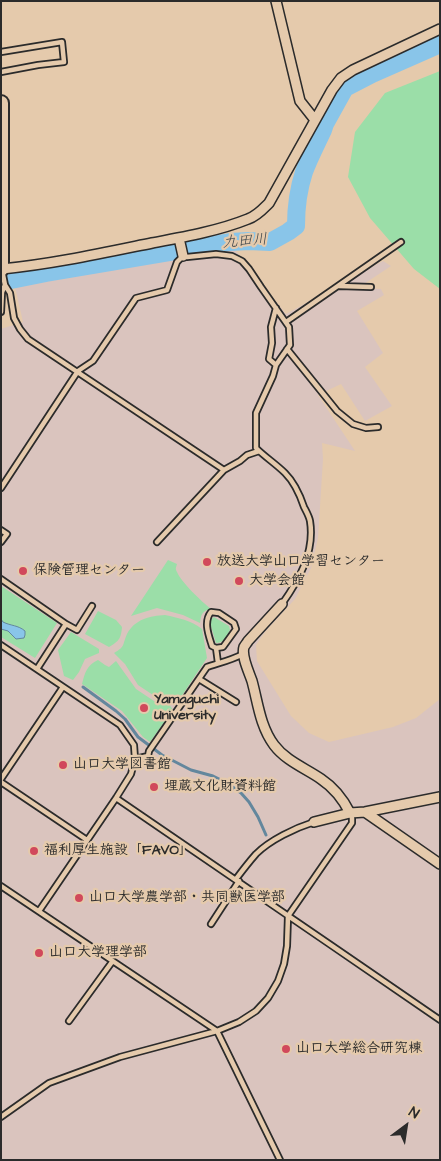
<!DOCTYPE html>
<meta charset="utf-8">
<style>
body{margin:0}
#map{position:relative;width:441px;height:1161px;overflow:hidden;background:#e5caac;font-family:"Architects Daughter",sans-serif}
canvas{display:block}
.frame{position:absolute;inset:0;border:2px solid #2b2b2b;pointer-events:none}
.north{position:absolute;left:381px;top:1101px;width:50px;height:50px;-webkit-text-stroke:4px #e5caac;paint-order:stroke;rotate:31deg;font-size:14px;font-weight:700;line-height:20px;text-align:center;color:#2b2b2b}
.north::after{content:'';display:block;margin:auto;width:18px;height:22px;background:#2b2b2b;clip-path:polygon(50% 0,100% 100%,50% 72%,0 100%)}
</style>
<div id="map">
<canvas width="441" height="1161"></canvas>
<div class="frame"></div>
<div class="north">N</div>
</div>
<script>
const c = document.querySelector('canvas').getContext('2d');
c.lineJoin = 'round';
function fillPath(path, color) {
  c.fillStyle = color;
  c.fill(path, 'evenodd');
}
function stroke(path, color, width, dash) {
  c.strokeStyle = color;
  c.lineWidth = width;
  c.lineCap = dash ? 'butt' : 'round';
  c.setLineDash(dash || []);
  c.stroke(path);
}
function label(font, color, halo, rows, align = 'center') {
  c.font = font + ' "Architects Daughter","Klee One",sans-serif';
  c.lineWidth = 4.5;
  c.setLineDash([]);
  c.textBaseline = 'middle';
  c.strokeStyle = halo;
  c.fillStyle = color;
  for (const [text, x, y, turn = 0] of rows) {
    c.save();
    c.translate(x, y);
    c.rotate((+turn || 0) * Math.PI / 180);
    c.textAlign = isNaN(turn) ? turn : align;
    if (halo) c.strokeText(text, 0, 0);
    c.fillText(text, 0, 0);
    c.restore();
  }
}
const built = new Path2D(`
 M 233,248 L 253,270 L 269,293 L 286,314 L 383,261 L 391,266 L 358,288 L 381,289 L 384,295 L 357,311 L 383,353 L 365,367 L 392,406 L 365,421 L 341,384 L 318,395 L 355,451 L 322,443 L 323,459 L 318,538 L 311,568 L 295,599 L 265,632 L 256,645 L 257,661 L 291,716 L 309,733 L 329,742 L 393,727 L 416,718 L 440,699 L 440,1160 L 1,1160 L 1,329 L 23,322 L 15,287 L 72,277 L 163,257 Z`);
const green = new Path2D(`
 M 440,71 L 440,289 L 414,269 L 370,218 L 348,177 L 355,132 L 385,93 Z
 M 168,560 L 177,564 C 176,568 175,568 177,572 C 181,582 202,602 211,609 C 202,611 201,614 200,623 L 183,615 L 157,608 L 131,616 Z
 M 1,586 L 57,623 L 35,658 L 1,637 Z
 M 98,611 L 116,620 L 122,627 C 121,639 119,641 109,647 L 85,634 Z
 M 165,615 C 178,618 191,620 202,629 L 207,658 L 179,700 L 156,697 L 138,685 L 125,664 L 114,653 C 126,646 122,645 127,634 C 135,619 150,616 165,615 Z
 M 214,617 L 229,626 L 230,630 C 226,637 224,643 216,643 L 210,623 L 211,619 Z
 M 71,632 L 99,649 L 99,653 L 85,659 L 79,672 L 73,680 L 64,676 L 58,650 Z
 M 98,660 L 105,665 L 109,667 L 116,661 L 136,689 L 154,701 L 169,704 L 173,710 L 150,742 L 143,737 L 122,711 L 82,684 C 85,672 87,665 98,660 Z`);
const water = new Path2D(`
 M 1,619 L 3,622 C 11,626 18,625 25,631 L 25,635 L 24,638 L 16,639 L 8,631 L 1,629 Z`);
const stream = new Path2D(`
 M 83,687 L 116,711 L 125,719 L 138,737 L 162,755 L 191,770 L 213,776 L 227,783 L 241,793 L 249,802 L 258,817 L 266,835`);
const river = new Path2D(`
 M 1,282 L 46,273 L 230,242 L 249,241 L 270,242 L 288,232 L 296,226 C 296,207 298,190 304,172 C 309,158 317,143 323,130 L 325,124 L 345,88 L 372,74 L 440,44`);
const service = new Path2D(`
 M 1,52 L 62,42 L 64,62 L 38,65 L 1,72
 M 2,270 L 5,285 L 10,293 L 14,318 L 20,329 L 28,339 L 224,470 L 157,542
 M 339,286 L 371,287
 M 276,308 L 271,327 L 272,343 L 269,359 L 276,365
 M 1,312 L 2,292 L 5,285
 M 286,322 L 401,242
 M 287,349 L 337,411 L 353,424 L 366,428 L 378,427
 M 224,470 L 240,461 L 247,455 L 259,451
 M 1,488 L 78,371 L 93,361 L 136,298 L 167,290 L 177,262 L 183,256 L 187,257 L 216,254 L 232,256 L 242,261 L 249,269 L 261,287 L 289,327 L 290,345 L 276,365 L 273,376 L 256,413 L 256,448 C 265,457 276,464 285,473 C 294,482 300,495 304,507 C 306,511 309,516 310,521 C 315,552 299,580 282,604
 M 1,530 L 7,534 L 1,542
 M 1,579 L 66,624 L 37,669
 M 66,624 L 77,630 L 92,606
 M 1,645 L 120,725 L 134,745 L 135,759 L 131,774 L 116,798 L 39,911
 M 216,648 L 223,647 L 236,629 L 234,623 L 219,613 L 211,612 C 203,622 209,636 212,646 L 216,648 L 218,663
 M 199,679 L 236,702
 M 135,759 L 148,756 L 149,751 L 207,667 C 219,663 232,660 243,654
 M 1,779 L 63,687
 M 1,782 L 87,840
 M 116,798 C 224,871 332,946 440,1020
 M 236,879 C 242,871 249,862 256,854 C 270,840 295,828 314,822
 M 1,886 L 217,1031 L 280,1160
 M 211,924 L 239,881
 M 69,1021 L 112,962
 M 1,1117 L 49,1083 L 120,1057 L 217,1031 L 239,1022 L 256,1011 L 268,998 L 278,981 L 284,964 L 287,946 L 288,916 L 352,823 L 352,818 L 350,813`);
const minor = new Path2D(`
 M 276,1 L 300,101 L 315,120
 M 179,238 L 183,256
 M 2,269 C 53,264 103,253 152,243 C 184,237 218,231 248,219 C 257,216 263,209 269,203 L 332,90 L 341,78 L 353,70 L 440,29
 M 282,604 L 248,641 C 247,643 245,645 244,647 C 241,656 249,672 252,681 C 258,703 260,726 274,745 C 286,761 305,768 321,779 C 333,787 343,799 350,813
 M 365,812 L 440,864
 M 314,822 L 350,813 L 365,812 L 440,797`);
const primary = new Path2D(`
 M 1,103 L 1,269`);
const markers = [
 [207,562,5,"#d1495b"],
 [23,571,5,"#d1495b"],
 [239,581,5,"#d1495b"],
 [144,708,5,"#d1495b"],
 [63,765,5,"#d1495b"],
 [154,787,5,"#d1495b"],
 [34,851,5,"#d1495b"],
 [79,898,5,"#d1495b"],
 [39,953,5,"#d1495b"],
 [286,1049,5,"#d1495b"]
];
const poiNames = [
 ["放送大学山口学習センター",217,562],
 ["保険管理センター",33,571],
 ["大学会館",249,581],
 ["Yamaguchi",154,700],
 ["University",154,716],
 ["山口大学図書館",73,765],
 ["埋蔵文化財資料館",164,787],
 ["福利厚生施設「FAVO」",44,851],
 ["山口大学農学部・共同獣医学部",89,898],
 ["山口大学理学部",49,953],
 ["山口大学総合研究棟",296,1049]
];
const waterNames = [
 ["九田川",245,242,-5]
];
fillPath(built, '#dac4be');
fillPath(green, '#9bdea8');
fillPath(water, '#89c5e9');
stroke(water, '#63879d', 1);
stroke(stream, '#63879d', 3);
stroke(river, '#89c5e9', 18);
stroke(service, '#2b2b2b', 8);
stroke(minor, '#2b2b2b', 12);
stroke(primary, '#2b2b2b', 18);
stroke(service, '#e5caac', 4.5);
stroke(minor, '#e5caac', 9);
stroke(primary, '#e5caac', 14);
for (const [x, y, r, color] of markers) {
  const dot = new Path2D();
  dot.arc(x, y, r, 0, 2 * Math.PI);
  c.fillStyle = color;
  c.fill(dot);
  stroke(dot, '#e5caac', 2);
}
label('bold 14px', '#2b2b2b', '#e5caac', poiNames, 'left');
label('italic 15px', '#394248', '#e5caac', waterNames);
</script>
